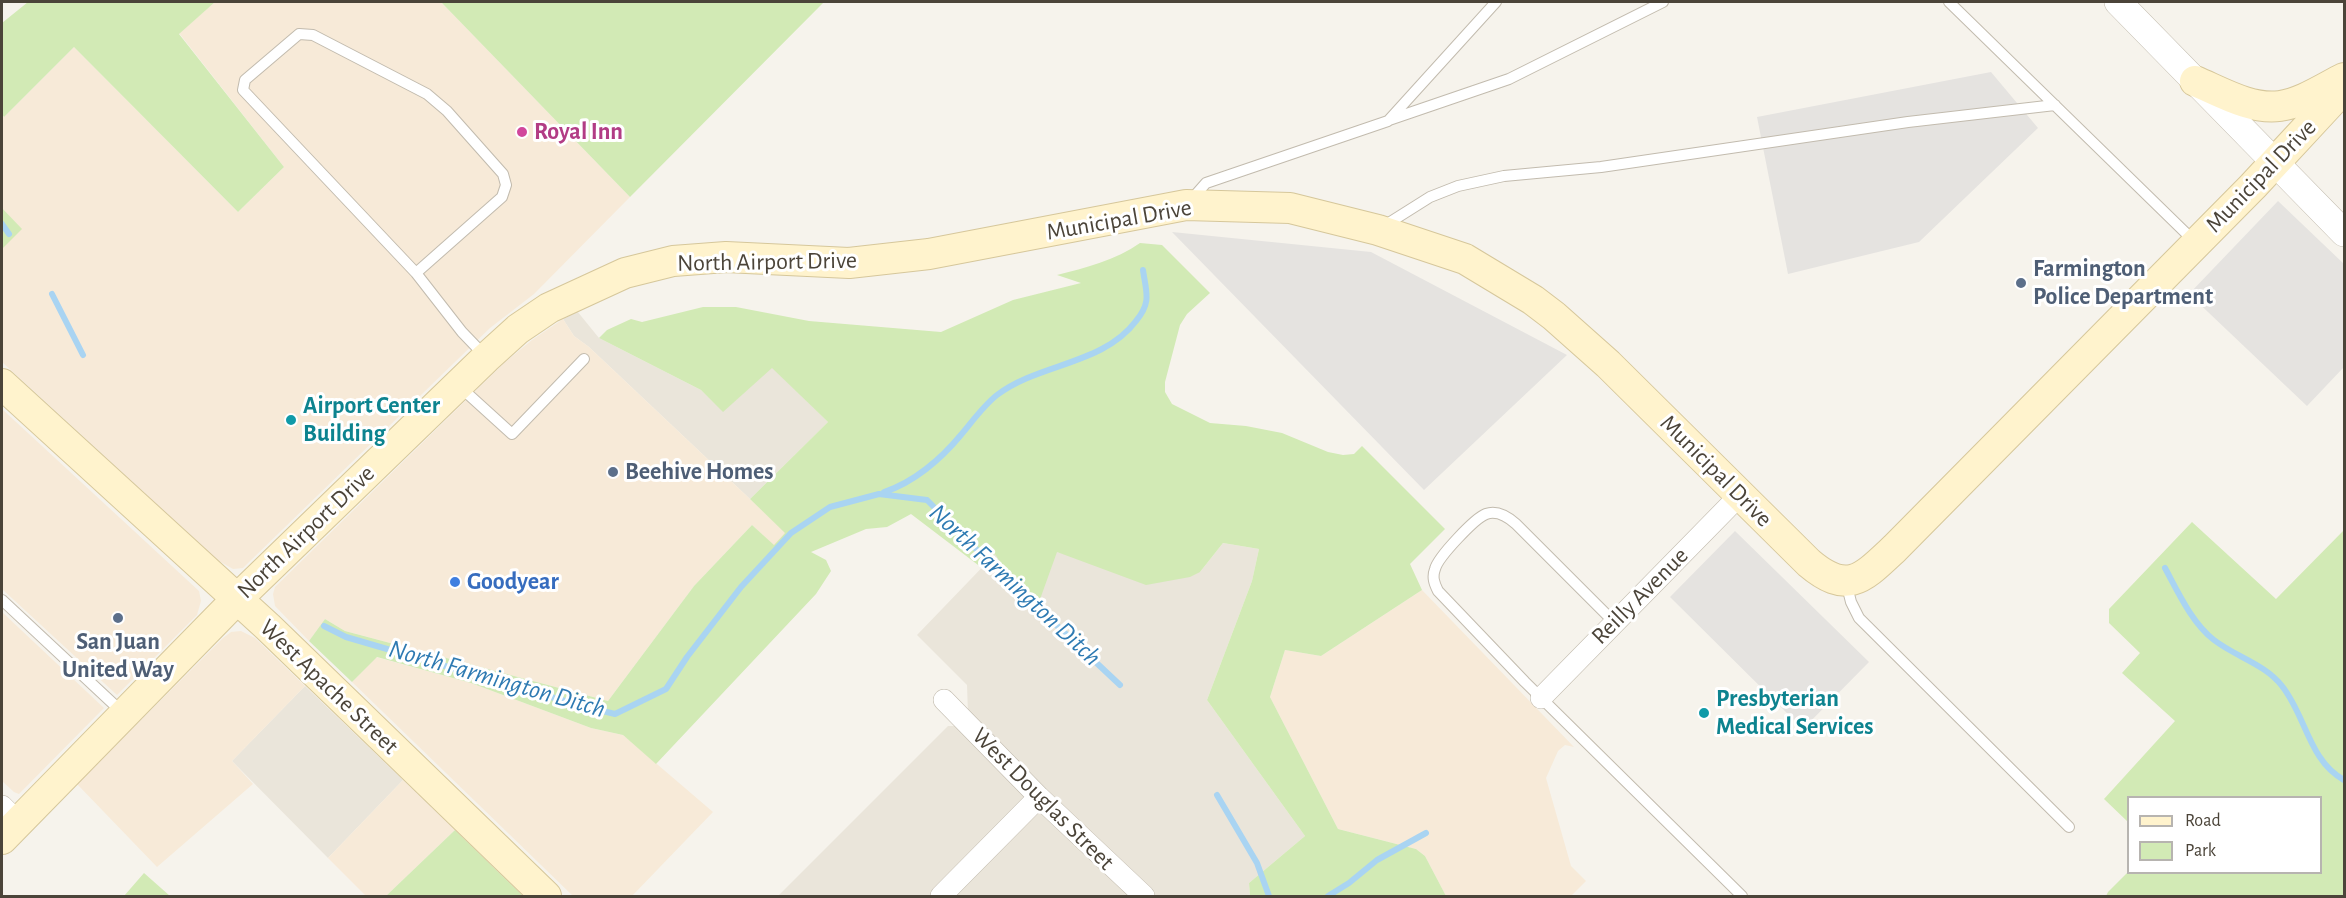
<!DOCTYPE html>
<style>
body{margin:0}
#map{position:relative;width:2346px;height:898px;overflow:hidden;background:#f6f3ec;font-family:"Alegreya Sans",sans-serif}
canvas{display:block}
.frame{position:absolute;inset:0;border:3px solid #4b4439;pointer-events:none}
.legend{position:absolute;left:2127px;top:796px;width:195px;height:78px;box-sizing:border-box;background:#fff;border:2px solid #b7b4b0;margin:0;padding:8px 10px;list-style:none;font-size:18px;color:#4b4439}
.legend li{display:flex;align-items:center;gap:12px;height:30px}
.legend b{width:30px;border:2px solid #b7b4b0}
</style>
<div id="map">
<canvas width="2346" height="898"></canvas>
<div class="frame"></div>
<ul class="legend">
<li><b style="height:8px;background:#fff3cd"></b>Road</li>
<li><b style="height:16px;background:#d2eab5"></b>Park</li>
</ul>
</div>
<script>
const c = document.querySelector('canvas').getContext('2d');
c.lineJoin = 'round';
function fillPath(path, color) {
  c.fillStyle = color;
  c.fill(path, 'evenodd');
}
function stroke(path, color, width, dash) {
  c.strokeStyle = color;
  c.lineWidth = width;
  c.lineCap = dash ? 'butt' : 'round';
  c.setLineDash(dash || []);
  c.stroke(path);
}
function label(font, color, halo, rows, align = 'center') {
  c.font = font + ' "Alegreya Sans",sans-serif';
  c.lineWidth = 6;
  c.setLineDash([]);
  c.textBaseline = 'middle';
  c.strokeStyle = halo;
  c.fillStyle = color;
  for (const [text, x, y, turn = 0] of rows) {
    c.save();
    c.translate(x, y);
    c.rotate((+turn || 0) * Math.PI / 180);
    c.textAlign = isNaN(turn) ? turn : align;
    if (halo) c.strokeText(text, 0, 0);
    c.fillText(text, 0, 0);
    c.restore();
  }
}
const residential = new Path2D(`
 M 577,311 L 599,338 L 701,390 L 723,411 L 772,367 L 828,422 L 750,499 L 589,347 L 574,336 L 563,319 Z
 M 1223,543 L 1259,549 L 1252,581 L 1207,700 L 1305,836 L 1249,883 L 1250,896 L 778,896 L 948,726 L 955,726 L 968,714 L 967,685 L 917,635 L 995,554 L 1057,552 L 1200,572 Z
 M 305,686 L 403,780 L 328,858 L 232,761 Z`);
const commercial = new Path2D(`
 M 215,2 L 441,2 L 630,197 L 534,294 L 490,328 L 247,564 L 243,568 L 233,569 L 219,561 L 2,362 L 2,247 L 21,229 L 2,208 L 2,114 L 4,117 L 74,47 L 238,212 L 284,167 L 179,33 Z
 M 563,319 L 574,336 L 589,347 L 786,533 L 774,546 L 752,525 L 694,586 L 608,701 L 345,631 L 325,619 L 309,641 L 275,606 L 273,594 L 275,587 L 504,363 L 532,340 Z
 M 2,409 L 199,591 L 201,601 L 197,615 L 117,695 L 2,589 Z
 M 1422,590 L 1574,747 L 1565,745 L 1558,751 L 1546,778 L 1571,866 L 1586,881 L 1571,896 L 1446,896 L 1425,856 L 1416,849 L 1338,829 L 1270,697 L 1285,650 L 1321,656 Z
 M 2,612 L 104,708 L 19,794 L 14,792 L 2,781 Z
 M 241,631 L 255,638 L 305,686 L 232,761 L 253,784 L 157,867 L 77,784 L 223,638 L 231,632 Z
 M 376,657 L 471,683 L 591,728 L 623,735 L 713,812 L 632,896 L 573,896 L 352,682 Z
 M 403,780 L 455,830 L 386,896 L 366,896 L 328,858 Z`);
const green = new Path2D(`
 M 28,2 L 215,2 L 179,34 L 284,167 L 238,212 L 74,47 L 4,117 L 2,114 L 2,23 Z
 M 441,2 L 824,2 L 630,197 Z
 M 2,208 L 22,229 L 3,248 L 2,247 Z
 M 1140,243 L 1162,245 L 1210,293 L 1187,314 L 1180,325 L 1165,382 L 1165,392 L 1172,404 L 1210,423 L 1246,426 L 1282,433 L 1328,452 L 1343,455 L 1354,454 L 1362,446 L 1445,529 L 1410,564 L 1422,590 L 1321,656 L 1285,650 L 1270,697 L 1338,829 L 1416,849 L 1425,856 L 1446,896 L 1250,896 L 1249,883 L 1305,836 L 1207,700 L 1252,581 L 1259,549 L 1223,543 L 1200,572 L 1190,577 L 1146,585 L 1057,552 L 1034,616 L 995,554 L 982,568 L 911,514 L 887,527 L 866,529 L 811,552 L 826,560 L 831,571 L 816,594 L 656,764 L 623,735 L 591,728 L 471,683 L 377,657 L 352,682 L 309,641 L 325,619 L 345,631 L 608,701 L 694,586 L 752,525 L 774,545 L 785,533 L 750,499 L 828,422 L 772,368 L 723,412 L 701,390 L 599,338 L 607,330 L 631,319 L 642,322 L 703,307 L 736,307 L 809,321 L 941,332 L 1013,300 L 1081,283 L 1057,275 C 1085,268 1116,260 1140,243 Z
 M 2192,522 L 2276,599 L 2344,530 L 2344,896 L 2106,896 L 2108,892 L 2128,872 L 2320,872 L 2320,798 L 2128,798 L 2128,822 L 2104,799 L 2175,721 L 2122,673 L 2140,653 L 2109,623 L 2109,609 Z
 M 455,830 L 523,896 L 386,896 Z
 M 144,873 L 170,896 L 124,896 Z`);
const parking = new Path2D(`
 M 1991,72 L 2038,128 L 1919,242 L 1788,274 L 1757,117 Z
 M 2278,201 L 2344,264 L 2344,367 L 2307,406 L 2189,294 Z
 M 1172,232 L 1371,252 L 1567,355 L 1424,490 Z
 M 1735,531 L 1869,662 L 1803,729 L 1670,597 Z`);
const stream = new Path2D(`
 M 2,224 L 9,234
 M 52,294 L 83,355
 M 884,492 C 913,483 941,459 960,436 C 972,422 983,406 997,395 C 1039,363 1103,365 1136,321 C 1152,302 1146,292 1143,270
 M 2165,568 C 2178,592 2192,623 2214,640 C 2236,657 2265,664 2282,686 C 2306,716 2309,761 2344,780
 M 324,626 L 346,637 L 582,706 L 615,714 L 666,689 L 687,657 L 741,587 L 791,533 L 830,507 L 879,494 L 927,500 L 983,556 L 1120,685
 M 1217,795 L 1257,863 L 1269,896
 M 1328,896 L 1349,883 L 1377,860 L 1426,833`);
const service = new Path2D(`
 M 1949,2 L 2194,241
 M 1389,120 L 1509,79 L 1663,2
 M 1191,200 L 1206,183 L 1388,121 L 1496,2
 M 1384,226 L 1430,197 L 1458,186 L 1504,176 L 1601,167 L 1908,122 L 2055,105
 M 416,273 L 502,197 L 506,185 L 503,174 L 447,111 L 427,94 L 313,35 L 299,34 L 245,80 L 243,90 L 416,273 L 462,332 L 486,357
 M 458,385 L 512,434 L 584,359
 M 1846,582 L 1851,602 L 1859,618 L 2069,827
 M 2,600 L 122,712
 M 1614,622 L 1516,524 C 1507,516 1497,510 1486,514 C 1475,518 1438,557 1435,569 C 1432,577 1434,583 1438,591 L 1525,682 L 1742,896`);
const minor = new Path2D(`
 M 1541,698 L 1740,495
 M 944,700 L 1039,797 L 1144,896
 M 2,806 L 18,822
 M 941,896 L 1039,797`);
const tertiary = new Path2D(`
 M 2118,2 L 2344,233`);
const secondary = new Path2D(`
 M 2195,81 C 2221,92 2251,110 2280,106 C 2302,103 2324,88 2344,78
 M 2,384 L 268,627 L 546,896
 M 2,839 L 237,599 L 486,358 L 518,329 L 549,308 L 625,273 L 673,261 L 726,257 L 849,263 L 929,254 L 1186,205 L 1290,208 L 1378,230 L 1465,259 L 1533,300 L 1554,316 L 1608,364 L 1809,563 C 1848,596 1863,578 1895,548 L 2253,186 L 2344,88`);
const markers = [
 [522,132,6,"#d1479c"],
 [2021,283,6,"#5c6f8a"],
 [291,420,6,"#0f9aa8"],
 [613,472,6,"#5c6f8a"],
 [455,582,6,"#3f7fe0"],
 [118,618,6,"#5c6f8a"],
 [1704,713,6,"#0f9aa8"]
];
const hotelNames = [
 ["Royal Inn",534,132]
];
const streetNames = [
 ["Municipal Drive",2261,176,-46],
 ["Municipal Drive",1119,220,-10],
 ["North Airport Drive",767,262,-1],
 ["Municipal Drive",1716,471,45],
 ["North Airport Drive",306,532,-44],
 ["Reilly Avenue",1640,596,-45],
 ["West Apache Street",329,687,44],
 ["West Douglas Street",1043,799,45]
];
const serviceNames = [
 ["Farmington",2033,269],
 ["Police Department",2033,297],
 ["Beehive Homes",625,472],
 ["San Juan",118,642,"center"],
 ["United Way",118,670,"center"]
];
const cultureNames = [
 ["Airport Center",303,406],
 ["Building",303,434],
 ["Presbyterian",1716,699],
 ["Medical Services",1716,727]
];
const shopNames = [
 ["Goodyear",467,582]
];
const waterNames = [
 ["North Farmington Ditch",1015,585,43],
 ["North Farmington Ditch",497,679,16]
];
fillPath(residential, '#eae5da');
fillPath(commercial, '#f7ead8');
fillPath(green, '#d2eab5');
fillPath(parking, '#e5e3e0');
stroke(stream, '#a9d4f2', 6);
stroke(service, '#c2bbae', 12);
stroke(minor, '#c2bbae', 22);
stroke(tertiary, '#c2bbae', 28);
stroke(secondary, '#d6c79b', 32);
stroke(service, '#fff', 10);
stroke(minor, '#fff', 21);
stroke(tertiary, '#fff', 27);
stroke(secondary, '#fff3cd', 30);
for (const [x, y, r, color] of markers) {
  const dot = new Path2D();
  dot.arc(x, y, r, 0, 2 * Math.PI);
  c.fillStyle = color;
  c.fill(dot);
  stroke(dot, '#fff', 2);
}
label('bold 24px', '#b23c85', '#fff', hotelNames, 'left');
label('24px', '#4b4439', '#fff', streetNames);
label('bold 24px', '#4e5e75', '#fff', serviceNames, 'left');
label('bold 24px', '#0d838f', '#fff', cultureNames, 'left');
label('bold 24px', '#366cbe', '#fff', shopNames, 'left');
label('italic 26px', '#2e7ab2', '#fff', waterNames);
</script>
